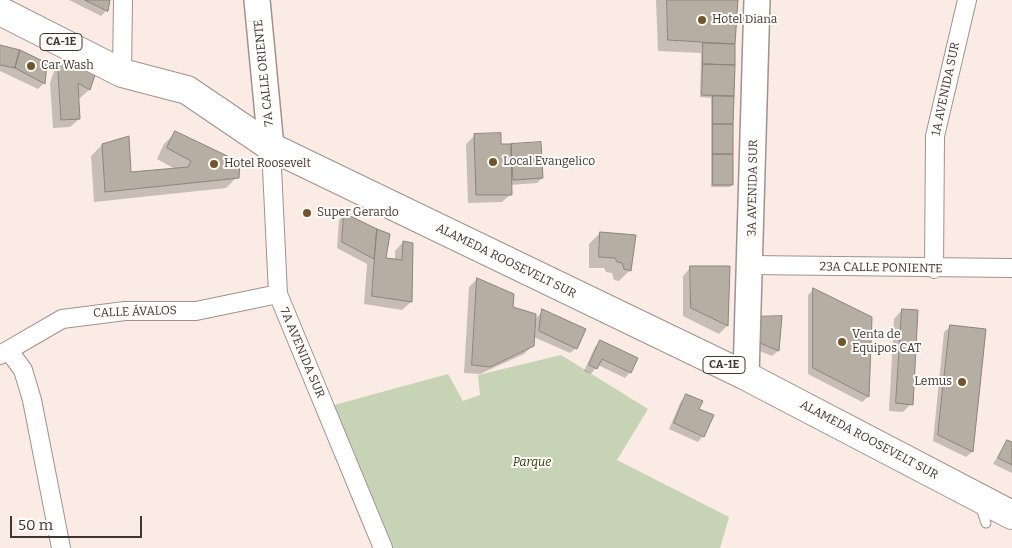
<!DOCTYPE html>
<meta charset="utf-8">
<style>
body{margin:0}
#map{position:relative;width:1012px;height:548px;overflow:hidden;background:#fbebe5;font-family:Bitter,serif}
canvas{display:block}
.scale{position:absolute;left:10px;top:516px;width:132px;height:22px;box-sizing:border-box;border:2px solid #3d3734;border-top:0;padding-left:6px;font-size:15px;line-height:18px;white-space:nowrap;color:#3d3734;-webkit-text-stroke:4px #fffcfa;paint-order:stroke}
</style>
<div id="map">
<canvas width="1012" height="548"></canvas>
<div class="scale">50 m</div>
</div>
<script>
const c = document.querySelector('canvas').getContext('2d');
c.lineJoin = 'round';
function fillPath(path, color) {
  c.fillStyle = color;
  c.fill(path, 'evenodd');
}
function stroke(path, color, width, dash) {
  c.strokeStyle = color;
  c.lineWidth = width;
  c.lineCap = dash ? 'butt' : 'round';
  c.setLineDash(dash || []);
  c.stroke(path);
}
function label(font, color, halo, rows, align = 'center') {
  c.font = font + ' Bitter,serif';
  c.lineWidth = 4;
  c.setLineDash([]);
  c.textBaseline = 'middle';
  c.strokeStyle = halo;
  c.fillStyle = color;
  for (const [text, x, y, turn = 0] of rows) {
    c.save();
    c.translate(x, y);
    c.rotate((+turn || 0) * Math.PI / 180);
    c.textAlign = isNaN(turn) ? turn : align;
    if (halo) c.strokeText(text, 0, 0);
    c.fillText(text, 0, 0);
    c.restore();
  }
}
const green = new Path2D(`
 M 561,355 L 648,409 L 617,460 L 729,517 L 720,548 L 384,548 L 334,405 L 448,374 L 463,401 L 480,395 L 478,375 Z`);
const shadow = new Path2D(`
 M 69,0 L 108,0 L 107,10 L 101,16 Z
 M 656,0 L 736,0 L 732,184 L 730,187 L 711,187 L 711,98 L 700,97 L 701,53 L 658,51 Z
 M 0,46 L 45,64 L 43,84 L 38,89 L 0,71 Z
 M 64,57 L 94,75 L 89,90 L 80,98 L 78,96 L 79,119 L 70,127 L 53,128 L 50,83 L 56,65 Z
 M 175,133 L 237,177 L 226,188 L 94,202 L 91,156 L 102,145 L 130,173 L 175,169 L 157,159 L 164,144 Z
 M 475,135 L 500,145 L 540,143 L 542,178 L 537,183 L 510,185 L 511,194 L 502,202 L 468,203 L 466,144 Z
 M 345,215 L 388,235 L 385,260 L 395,261 L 395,251 L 403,242 L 411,302 L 402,310 L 364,304 L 367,264 L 337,248 L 339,220 Z
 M 600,233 L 630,270 L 619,281 L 614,280 L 612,273 L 606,272 L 604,268 L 589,268 L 589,244 Z
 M 691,267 L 727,326 L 719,334 L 683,316 L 683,276 Z
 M 477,279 L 512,308 L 535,319 L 543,311 L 576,348 L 570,353 L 534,337 L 533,345 L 524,354 L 480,374 L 464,373 L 469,287 Z
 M 813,290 L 871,317 L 868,397 L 862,402 L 808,374 L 808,295 Z
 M 902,310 L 911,404 L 903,412 L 889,411 L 894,319 Z
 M 780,317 L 778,351 L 772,356 L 750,347 Z
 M 950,327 L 984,330 L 972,452 L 966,457 L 933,441 L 944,332 Z
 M 600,342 L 630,372 L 625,378 L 598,365 L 591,374 L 584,371 L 595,347 Z
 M 687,396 L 698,409 L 703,436 L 698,442 L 669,429 L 681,401 Z
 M 1007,441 L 1012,444 L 1012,473 L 993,464 Z`);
const building = new Path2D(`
 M 85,0 L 110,0 L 108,11 Z
 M 667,0 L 738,0 L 735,44 L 668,40 Z
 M 703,43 L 735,44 L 735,65 L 703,64 Z
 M 0,45 L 20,50 L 15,68 L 0,65 Z
 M 20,50 L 47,63 L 45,84 L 15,68 Z
 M 64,55 L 95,75 L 90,90 L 78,83 L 80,119 L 61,120 L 58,73 Z
 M 703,64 L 735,65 L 734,96 L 702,95 Z
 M 713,96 L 734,96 L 733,124 L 713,124 Z
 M 713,124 L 733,124 L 733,154 L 713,154 Z
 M 175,131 L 240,162 L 239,178 L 105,192 L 102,144 L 129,136 L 131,172 L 188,167 L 191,161 L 167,148 Z
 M 501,133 L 501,144 L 511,144 L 512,195 L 476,195 L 474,134 Z
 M 541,142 L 543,178 L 513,180 L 511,144 Z
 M 713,154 L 733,154 L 733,185 L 713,185 Z
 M 344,213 L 377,229 L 374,259 L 342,242 Z
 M 377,229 L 390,234 L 386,258 L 402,260 L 403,241 L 413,243 L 412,302 L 372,296 Z
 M 600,232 L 636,235 L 631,271 L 624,269 L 622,263 L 617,262 L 615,258 L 599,257 Z
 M 690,266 L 730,266 L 728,326 L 691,308 Z
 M 477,278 L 514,294 L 513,307 L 536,314 L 534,346 L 490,367 L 472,365 Z
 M 813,288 L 872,317 L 869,397 L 813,368 Z
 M 542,309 L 586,329 L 577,349 L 539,331 Z
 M 902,309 L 918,310 L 913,405 L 896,403 Z
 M 782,316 L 779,351 L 755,341 L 754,317 Z
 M 950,325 L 986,329 L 973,452 L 938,435 Z
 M 600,340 L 638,358 L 631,373 L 602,359 L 597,369 L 589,365 Z
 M 686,394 L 703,401 L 699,409 L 714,415 L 704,437 L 674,423 Z
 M 1007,440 L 1012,442 L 1012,465 L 998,458 Z`);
const lane = new Path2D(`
 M 980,505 L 986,523`);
const street = new Path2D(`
 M 122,73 L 123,0
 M 271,147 L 278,294 L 383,548
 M 751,265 L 1012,268
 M 934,269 L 935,136 L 967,0
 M 9,351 L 23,370 L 32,400 L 61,548
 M 0,355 L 62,319 L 125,311 L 196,311 L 278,294`);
const secondary = new Path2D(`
 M 257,0 L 271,147
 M 746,376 L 757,0`);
const highway = new Path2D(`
 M 0,11 L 122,73 L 187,90 L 271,147 L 746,376 L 1012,515`);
const markers = [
 [702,20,5,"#74552a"],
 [31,66,5,"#74552a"],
 [493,162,5,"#74552a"],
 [214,164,5,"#74552a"],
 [307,213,5,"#74552a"],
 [842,342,5,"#74552a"],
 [962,382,5,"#74552a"]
];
const shields = [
 [61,42,42],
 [724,365,42]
];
const shieldNames = [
 ["CA-1E",61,42],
 ["CA-1E",724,365]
];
const poiNames = [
 ["Hotel Diana",712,20],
 ["Car Wash",41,66],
 ["Local Evangelico",503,162],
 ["Hotel Roosevelt",224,164],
 ["Super Gerardo",317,213],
 ["Venta de",852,335],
 ["Equipos CAT",852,349],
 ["Lemus",952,382,"right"]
];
const streetNames = [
 ["7A CALLE ORIENTE",264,73,-96],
 ["1A AVENIDA SUR",946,89,-78],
 ["3A AVENIDA SUR",753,188,-89],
 ["ALAMEDA ROOSEVELT SUR",506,261,26],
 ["23A CALLE PONIENTE",881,268,1],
 ["CALLE ÁVALOS",135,312,-2],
 ["7A AVENIDA SUR",302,353,67],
 ["ALAMEDA ROOSEVELT SUR",869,440,28]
];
const parkNames = [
 ["Parque",532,463]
];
fillPath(green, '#c7d3b5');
fillPath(shadow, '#0003');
fillPath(building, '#b6aea2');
stroke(building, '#8c8479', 1);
stroke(lane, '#a0928c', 11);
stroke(street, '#a0928c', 20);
stroke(secondary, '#a0928c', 28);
stroke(highway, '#a0928c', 30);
stroke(lane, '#fff', 9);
stroke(street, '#fff', 18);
stroke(secondary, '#fff', 25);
stroke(highway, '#fff', 28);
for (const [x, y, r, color] of markers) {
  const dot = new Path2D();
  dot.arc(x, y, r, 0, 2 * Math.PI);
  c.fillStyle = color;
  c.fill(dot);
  stroke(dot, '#fffcfa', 2);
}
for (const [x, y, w] of shields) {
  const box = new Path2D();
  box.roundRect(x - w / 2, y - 8.5, w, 17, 4);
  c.fillStyle = '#fffcfa';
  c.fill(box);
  stroke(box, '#3d3734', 1);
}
label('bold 11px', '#3d3734', null, shieldNames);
label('12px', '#3d3734', '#fffcfa', poiNames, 'left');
label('12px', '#3d3734', '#fffcfa', streetNames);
label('italic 12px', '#2e3e09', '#fffcfa', parkNames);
</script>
